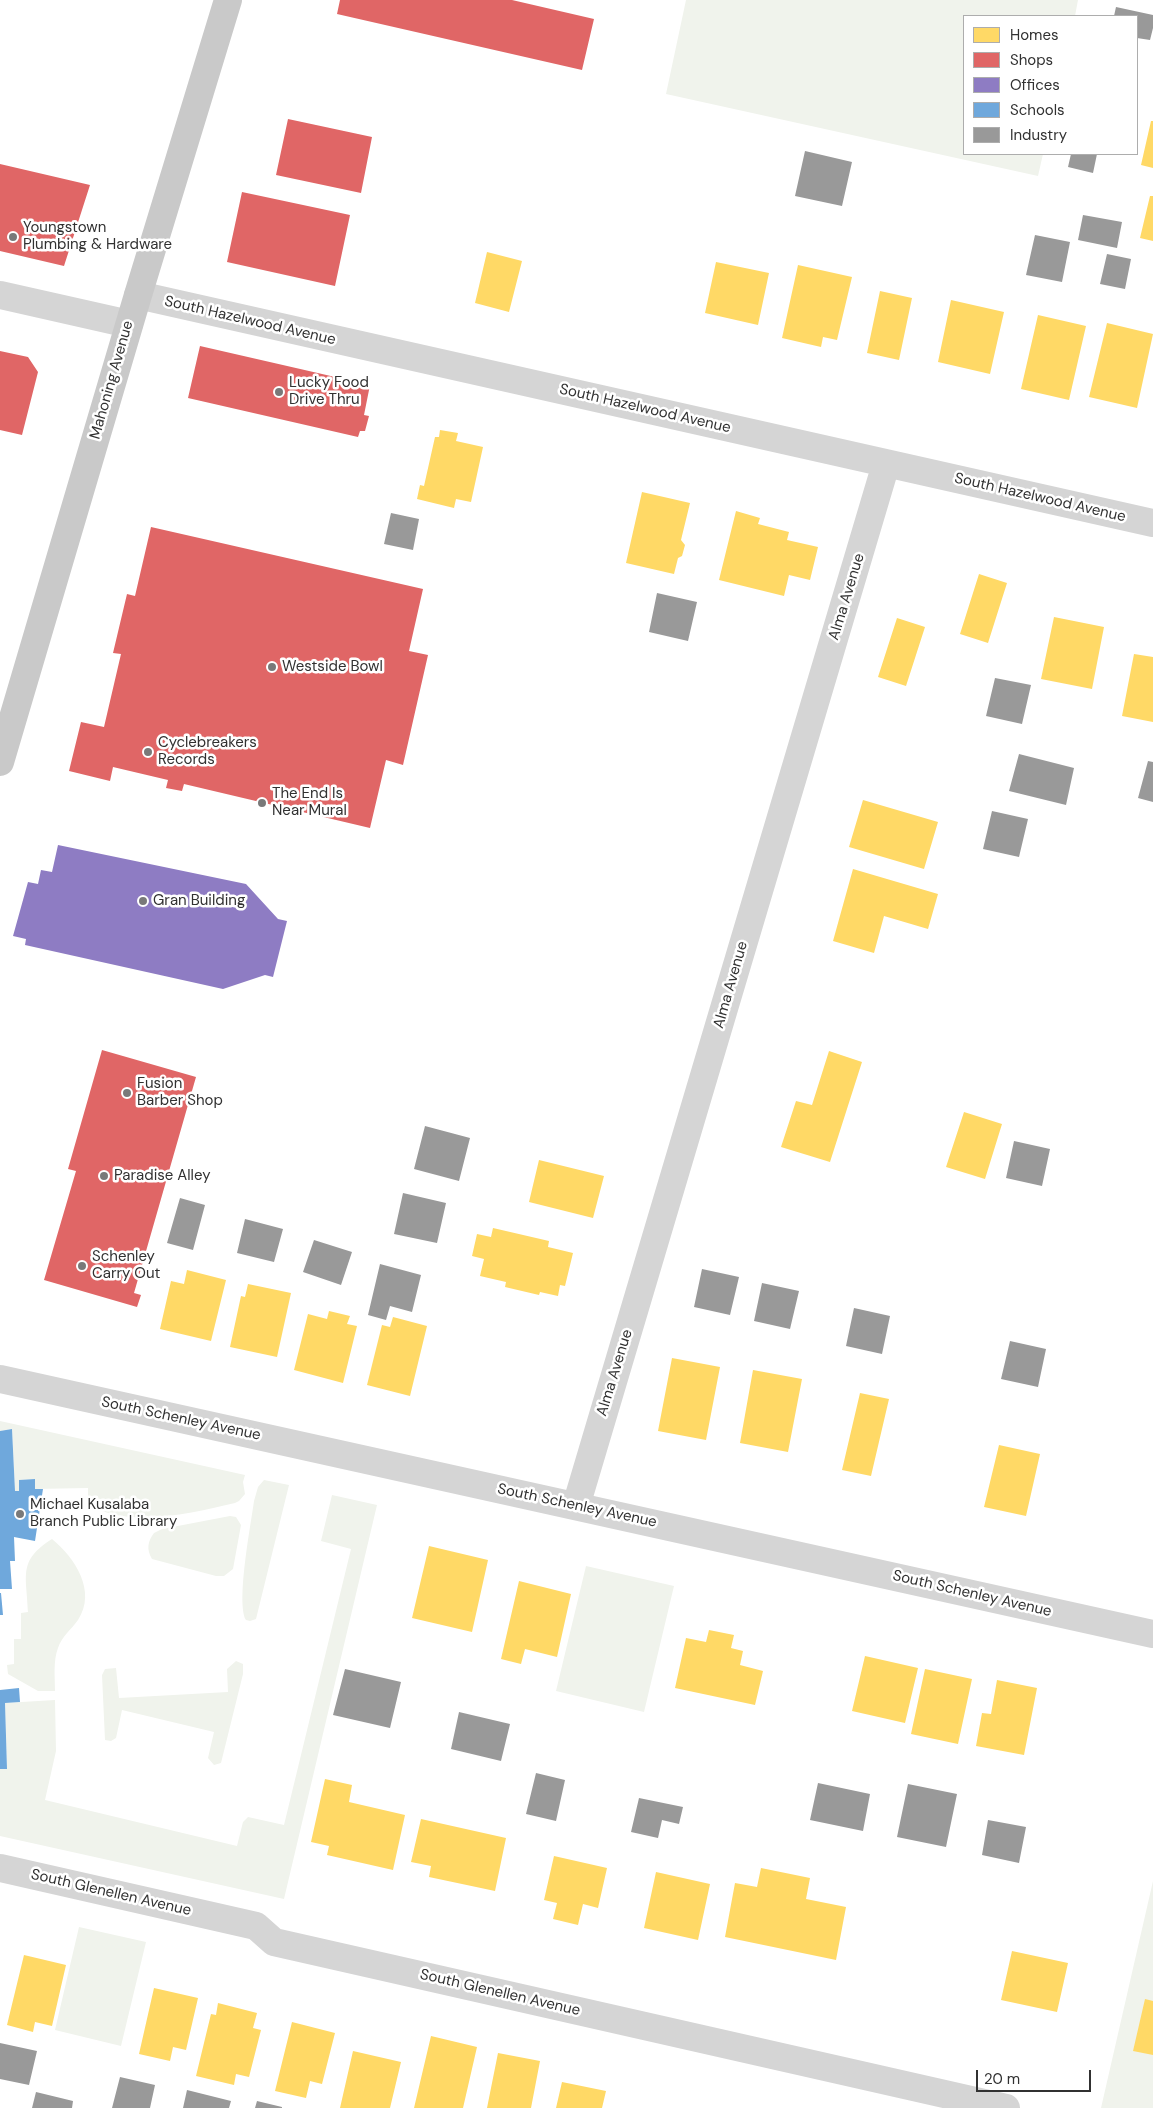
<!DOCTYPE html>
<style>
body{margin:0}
#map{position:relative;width:1153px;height:2108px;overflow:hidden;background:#fff;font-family:"DM Sans",sans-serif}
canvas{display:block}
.legend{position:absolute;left:963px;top:15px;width:175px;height:140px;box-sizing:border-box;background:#fff;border:1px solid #adadad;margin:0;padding:6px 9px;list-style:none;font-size:15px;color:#313131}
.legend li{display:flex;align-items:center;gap:10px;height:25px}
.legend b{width:25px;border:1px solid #adadad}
.scale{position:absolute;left:976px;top:2070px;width:115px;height:22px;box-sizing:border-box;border:2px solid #313131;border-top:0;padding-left:6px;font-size:15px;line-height:18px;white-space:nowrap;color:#313131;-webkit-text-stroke:4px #fff;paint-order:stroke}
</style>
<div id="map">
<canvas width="1153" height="2108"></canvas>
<ul class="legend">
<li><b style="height:14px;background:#ffd966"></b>Homes</li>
<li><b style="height:14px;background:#e06666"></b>Shops</li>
<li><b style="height:14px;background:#8e7cc3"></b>Offices</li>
<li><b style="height:14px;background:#6fa8dc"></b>Schools</li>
<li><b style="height:14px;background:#999"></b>Industry</li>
</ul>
<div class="scale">20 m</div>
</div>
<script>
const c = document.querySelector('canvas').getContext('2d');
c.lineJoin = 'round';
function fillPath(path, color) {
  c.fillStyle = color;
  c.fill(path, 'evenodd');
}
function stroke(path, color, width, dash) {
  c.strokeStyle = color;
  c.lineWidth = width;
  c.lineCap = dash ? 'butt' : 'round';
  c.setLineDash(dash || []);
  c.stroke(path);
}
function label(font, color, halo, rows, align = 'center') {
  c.font = font + ' "DM Sans",sans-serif';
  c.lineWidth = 5;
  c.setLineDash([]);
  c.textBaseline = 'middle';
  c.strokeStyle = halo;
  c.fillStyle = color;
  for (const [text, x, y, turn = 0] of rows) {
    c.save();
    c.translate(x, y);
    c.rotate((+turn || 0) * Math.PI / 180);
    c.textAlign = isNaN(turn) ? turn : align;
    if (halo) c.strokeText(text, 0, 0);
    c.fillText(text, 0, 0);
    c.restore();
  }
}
const green = new Path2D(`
 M 686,0 L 1078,0 L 1075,16 L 964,16 L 964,154 L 1043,154 L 1038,176 L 666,94 Z
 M 0,1421 L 245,1475 L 243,1482 L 245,1494 L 239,1501 L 235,1503 C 193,1513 126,1529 88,1504 L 88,1488 L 35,1489 L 35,1479 L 19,1480 L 19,1491 L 15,1491 L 12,1429 L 0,1431 Z
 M 264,1480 L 289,1485 L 256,1619 L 250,1621 L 246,1620 C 236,1602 251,1524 254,1501 L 258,1487 Z
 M 332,1495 L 377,1505 L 284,1899 L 0,1836 L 0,1769 L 7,1768 L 5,1703 L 55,1700 L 56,1751 L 45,1800 L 237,1846 L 243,1822 L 248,1817 L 284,1825 L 351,1549 L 321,1541 Z
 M 230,1516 L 236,1517 L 241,1525 L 233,1569 L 224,1576 L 216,1576 L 152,1559 C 146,1549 148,1541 154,1533 L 162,1529 Z
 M 52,1539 C 75,1558 97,1591 78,1620 C 71,1630 62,1636 58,1648 C 53,1661 55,1677 55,1691 L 38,1691 L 8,1674 L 7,1665 L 14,1664 L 14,1639 L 21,1639 L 21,1613 L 28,1612 C 27,1576 17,1561 52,1539 Z
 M 586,1566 L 674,1586 L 644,1712 L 556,1691 Z
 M 236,1661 L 243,1664 L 243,1674 L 221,1763 L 214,1765 L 208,1758 L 214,1732 L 122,1710 L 116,1738 L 111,1741 L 105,1740 L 102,1675 L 105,1669 L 116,1668 L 119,1698 L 228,1692 L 227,1669 Z
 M 1153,1881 L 1153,2108 L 1101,2108 Z
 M 79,1927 L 146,1942 L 121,2046 L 55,2030 Z`);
const homes = new Path2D(`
 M 1151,121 L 1153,121 L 1153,168 L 1141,165 Z
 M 1150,196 L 1153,196 L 1153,241 L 1140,238 Z
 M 487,252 L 522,261 L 509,312 L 475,303 Z
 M 716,262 L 769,273 L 758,325 L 705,313 Z
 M 798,265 L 852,277 L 837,340 L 823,337 L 821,347 L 782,338 Z
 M 880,291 L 912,298 L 899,360 L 867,353 Z
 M 951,300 L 1004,312 L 990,374 L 938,362 Z
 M 1038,315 L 1086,326 L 1069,400 L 1021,389 Z
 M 1107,323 L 1153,334 L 1137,408 L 1089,397 Z
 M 440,430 L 458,433 L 456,441 L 483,447 L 471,502 L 456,499 L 454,508 L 417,499 L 420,485 L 424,486 L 435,437 L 439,437 Z
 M 642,492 L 690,503 L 681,540 L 685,545 L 682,556 L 678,558 L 674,574 L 626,563 Z
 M 736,511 L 760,518 L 758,524 L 789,532 L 787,540 L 818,547 L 810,580 L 789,575 L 784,596 L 719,580 Z
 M 979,574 L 1007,583 L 988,643 L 960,634 Z
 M 1054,617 L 1104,627 L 1092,689 L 1041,679 Z
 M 897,618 L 925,627 L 906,686 L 878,677 Z
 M 1134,654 L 1153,657 L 1153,722 L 1122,716 Z
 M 863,800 L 938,822 L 924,869 L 849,847 Z
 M 853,869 L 938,894 L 928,929 L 884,916 L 874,953 L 833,941 Z
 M 829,1051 L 862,1062 L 830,1162 L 781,1147 L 796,1101 L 812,1105 Z
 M 964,1112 L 1002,1124 L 985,1179 L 946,1167 Z
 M 539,1160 L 604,1176 L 593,1218 L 529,1202 Z
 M 493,1228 L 549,1241 L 548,1247 L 573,1253 L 565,1286 L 560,1285 L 558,1296 L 540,1292 L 539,1295 L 505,1287 L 506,1282 L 480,1276 L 484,1259 L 472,1256 L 477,1234 L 491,1237 Z
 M 187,1270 L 226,1280 L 211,1341 L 160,1329 L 171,1281 L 184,1284 Z
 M 248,1284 L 291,1293 L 277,1357 L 230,1347 L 241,1296 L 245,1297 Z
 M 329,1311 L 350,1316 L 347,1324 L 357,1326 L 343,1383 L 294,1370 L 308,1314 L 327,1319 Z
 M 393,1317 L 427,1326 L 410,1396 L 367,1385 L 382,1325 L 390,1327 Z
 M 672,1358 L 720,1367 L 706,1440 L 658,1431 Z
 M 753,1370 L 802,1379 L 788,1452 L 740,1443 Z
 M 860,1393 L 889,1399 L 871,1476 L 842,1470 Z
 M 999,1445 L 1040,1454 L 1026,1516 L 984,1507 Z
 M 429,1546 L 488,1560 L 472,1632 L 412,1618 Z
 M 519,1581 L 571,1594 L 557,1657 L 525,1649 L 521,1664 L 501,1659 Z
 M 709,1630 L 734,1635 L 731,1648 L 743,1651 L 740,1665 L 763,1671 L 755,1705 L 675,1688 L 686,1638 L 706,1642 Z
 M 865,1656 L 918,1668 L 905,1723 L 852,1711 Z
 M 925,1669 L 972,1679 L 958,1744 L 911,1734 Z
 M 997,1680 L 1037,1688 L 1024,1755 L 976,1746 L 982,1713 L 991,1714 Z
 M 325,1779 L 352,1785 L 349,1802 L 405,1815 L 393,1870 L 327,1855 L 329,1846 L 311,1842 Z
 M 421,1819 L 506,1838 L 495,1891 L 429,1877 L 431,1866 L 411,1862 Z
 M 554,1856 L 607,1868 L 598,1908 L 583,1904 L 578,1925 L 553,1919 L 557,1903 L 544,1900 Z
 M 761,1868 L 810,1878 L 806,1899 L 846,1907 L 836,1960 L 725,1937 L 735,1883 L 757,1887 Z
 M 656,1872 L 710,1884 L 698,1940 L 644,1928 Z
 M 1012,1951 L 1068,1963 L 1057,2012 L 1001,2000 Z
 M 24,1955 L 66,1965 L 52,2026 L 35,2022 L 33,2032 L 7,2025 Z
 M 154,1988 L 198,1998 L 186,2050 L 173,2047 L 170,2061 L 139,2054 Z
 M 1145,1999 L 1153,2001 L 1153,2055 L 1133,2051 Z
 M 218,2003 L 257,2013 L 253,2028 L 261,2030 L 249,2077 L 236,2074 L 234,2085 L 196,2076 L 211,2014 L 216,2015 Z
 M 292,2022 L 335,2033 L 322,2084 L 310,2081 L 306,2098 L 275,2091 Z
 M 431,2036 L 477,2047 L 463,2108 L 414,2108 Z
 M 353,2051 L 401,2062 L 390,2108 L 340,2108 Z
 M 498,2053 L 540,2061 L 531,2108 L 487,2108 Z
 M 562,2082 L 606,2091 L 602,2108 L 556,2108 Z`);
const shops = new Path2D(`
 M 340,0 L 512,0 L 594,19 L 582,70 L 337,14 Z
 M 288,119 L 372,137 L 361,193 L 276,175 Z
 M 0,164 L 90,185 L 64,266 L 0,251 Z
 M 242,192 L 350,215 L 335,286 L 227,262 Z
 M 200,346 L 370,385 L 364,415 L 369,416 L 365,431 L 360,431 L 358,437 L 188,398 Z
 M 0,351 L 28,357 L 38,372 L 22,435 L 0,430 Z
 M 151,527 L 423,589 L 409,651 L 428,655 L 403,765 L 386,760 L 370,828 L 184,784 L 182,791 L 166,788 L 168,780 L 113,767 L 110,781 L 69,771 L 81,722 L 104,727 L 121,654 L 113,653 L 127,594 L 135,596 Z
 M 102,1050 L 196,1077 L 134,1293 L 141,1295 L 137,1307 L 44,1280 L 76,1171 L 68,1169 Z`);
const offices = new Path2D(`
 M 58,845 L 246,884 L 278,919 L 287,921 L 273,977 L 265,975 L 223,989 L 25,945 L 26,939 L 13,936 L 28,882 L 38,884 L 41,870 L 52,872 Z`);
const schools = new Path2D(`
 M 12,1429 L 15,1491 L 19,1491 L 19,1480 L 35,1479 L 35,1489 L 43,1489 L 35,1541 L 14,1537 L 15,1561 L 10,1561 L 12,1589 L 0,1589 L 0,1431 Z
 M 0,1593 L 1,1593 L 3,1615 L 0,1615 Z
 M 19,1688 L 20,1702 L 5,1703 L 7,1769 L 0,1769 L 0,1690 Z`);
const industry = new Path2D(`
 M 1116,7 L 1153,15 L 1153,28 L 1150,40 L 1137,38 L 1137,16 L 1114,16 Z
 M 805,151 L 852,162 L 842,206 L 795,196 Z
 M 1071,154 L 1097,154 L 1093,173 L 1068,167 Z
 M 1083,215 L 1122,222 L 1117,248 L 1078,240 Z
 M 1035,235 L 1070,242 L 1062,282 L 1026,275 Z
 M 1107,254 L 1131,259 L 1125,289 L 1100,284 Z
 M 391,513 L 419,519 L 413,550 L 384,544 Z
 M 657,593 L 697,602 L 688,641 L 649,632 Z
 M 995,678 L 1031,685 L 1022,724 L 986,716 Z
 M 1019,754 L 1074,768 L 1066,805 L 1009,791 Z
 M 1148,761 L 1153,762 L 1153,802 L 1138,798 Z
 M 992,811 L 1028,819 L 1019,857 L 983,849 Z
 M 425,1126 L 470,1138 L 459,1181 L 414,1169 Z
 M 1014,1141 L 1050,1149 L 1042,1186 L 1006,1178 Z
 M 403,1193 L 446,1203 L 437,1243 L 394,1234 Z
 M 180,1198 L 205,1205 L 193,1250 L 167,1243 Z
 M 245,1219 L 283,1229 L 274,1262 L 237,1253 Z
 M 314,1240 L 352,1252 L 341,1285 L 303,1272 Z
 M 380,1264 L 421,1275 L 412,1312 L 390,1306 L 386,1320 L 368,1315 Z
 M 702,1269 L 739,1277 L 730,1315 L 694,1307 Z
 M 762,1283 L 799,1291 L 790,1329 L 754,1321 Z
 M 854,1308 L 890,1316 L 882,1354 L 846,1346 Z
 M 1010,1341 L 1046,1349 L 1038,1387 L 1001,1379 Z
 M 345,1669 L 401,1682 L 390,1728 L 333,1715 Z
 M 459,1712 L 510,1724 L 501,1761 L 451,1749 Z
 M 536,1773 L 565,1780 L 556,1821 L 526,1814 Z
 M 818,1783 L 870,1794 L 863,1831 L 810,1820 Z
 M 908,1784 L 957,1794 L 946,1847 L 897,1837 Z
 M 639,1798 L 683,1807 L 679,1824 L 662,1820 L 658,1838 L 631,1832 Z
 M 988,1820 L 1026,1827 L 1019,1863 L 982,1855 Z
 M 0,2043 L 37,2051 L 29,2085 L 0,2079 Z
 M 120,2077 L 155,2085 L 150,2108 L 112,2108 Z
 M 187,2090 L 231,2101 L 229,2108 L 183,2108 Z
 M 36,2092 L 73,2101 L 72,2108 L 32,2108 Z
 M 257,2101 L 282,2107 L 282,2108 L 255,2108 Z`);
const minor = new Path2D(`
 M 0,295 L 129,324
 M 138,295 L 1153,523
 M 0,1379 L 1153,1634
 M 576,1506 L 886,464
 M 0,1868 L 256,1926 L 274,1942 L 1006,2108`);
const major = new Path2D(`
 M 0,762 L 138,295 L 228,0`);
const markers = [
 [13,237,5,"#797979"],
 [279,392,5,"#797979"],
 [272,667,5,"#797979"],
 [148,752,5,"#797979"],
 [262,803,5,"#797979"],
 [143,901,5,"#797979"],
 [127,1093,5,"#797979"],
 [104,1176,5,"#797979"],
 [82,1266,5,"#797979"],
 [20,1514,5,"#797979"]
];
const poiNames = [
 ["Youngstown",23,228],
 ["Plumbing & Hardware",23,245],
 ["Lucky Food",289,383],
 ["Drive Thru",289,400],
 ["Westside Bowl",282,667],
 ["Cyclebreakers",158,743],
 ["Records",158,760],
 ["The End Is",272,794],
 ["Near Mural",272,811],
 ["Gran Building",153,901],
 ["Fusion",137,1084],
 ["Barber Shop",137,1101],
 ["Paradise Alley",114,1176],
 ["Schenley",92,1257],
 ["Carry Out",92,1274],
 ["Michael Kusalaba",30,1505],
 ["Branch Public Library",30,1522]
];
const streetNames = [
 ["South Hazelwood Avenue",250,321,13],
 ["Mahoning Avenue",112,380,-74],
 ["South Hazelwood Avenue",645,409,13],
 ["South Hazelwood Avenue",1040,498,13],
 ["Alma Avenue",847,597,-73],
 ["Alma Avenue",731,985,-74],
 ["Alma Avenue",615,1373,-73],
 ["South Schenley Avenue",181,1419,12],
 ["South Schenley Avenue",577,1506,12],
 ["South Schenley Avenue",972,1594,13],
 ["South Glenellen Avenue",111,1893,13],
 ["South Glenellen Avenue",500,1993,13]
];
fillPath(green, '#f0f3ec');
fillPath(homes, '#ffd966');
fillPath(shops, '#e06666');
fillPath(offices, '#8e7cc3');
fillPath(schools, '#6fa8dc');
fillPath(industry, '#999');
stroke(minor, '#d5d5d5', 28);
stroke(major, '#c9c9c9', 28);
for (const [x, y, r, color] of markers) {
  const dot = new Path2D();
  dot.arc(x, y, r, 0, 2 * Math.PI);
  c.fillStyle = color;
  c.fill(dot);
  stroke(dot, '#fff', 2);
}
label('15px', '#313131', '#fff', poiNames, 'left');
label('15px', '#313131', '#fff', streetNames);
</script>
